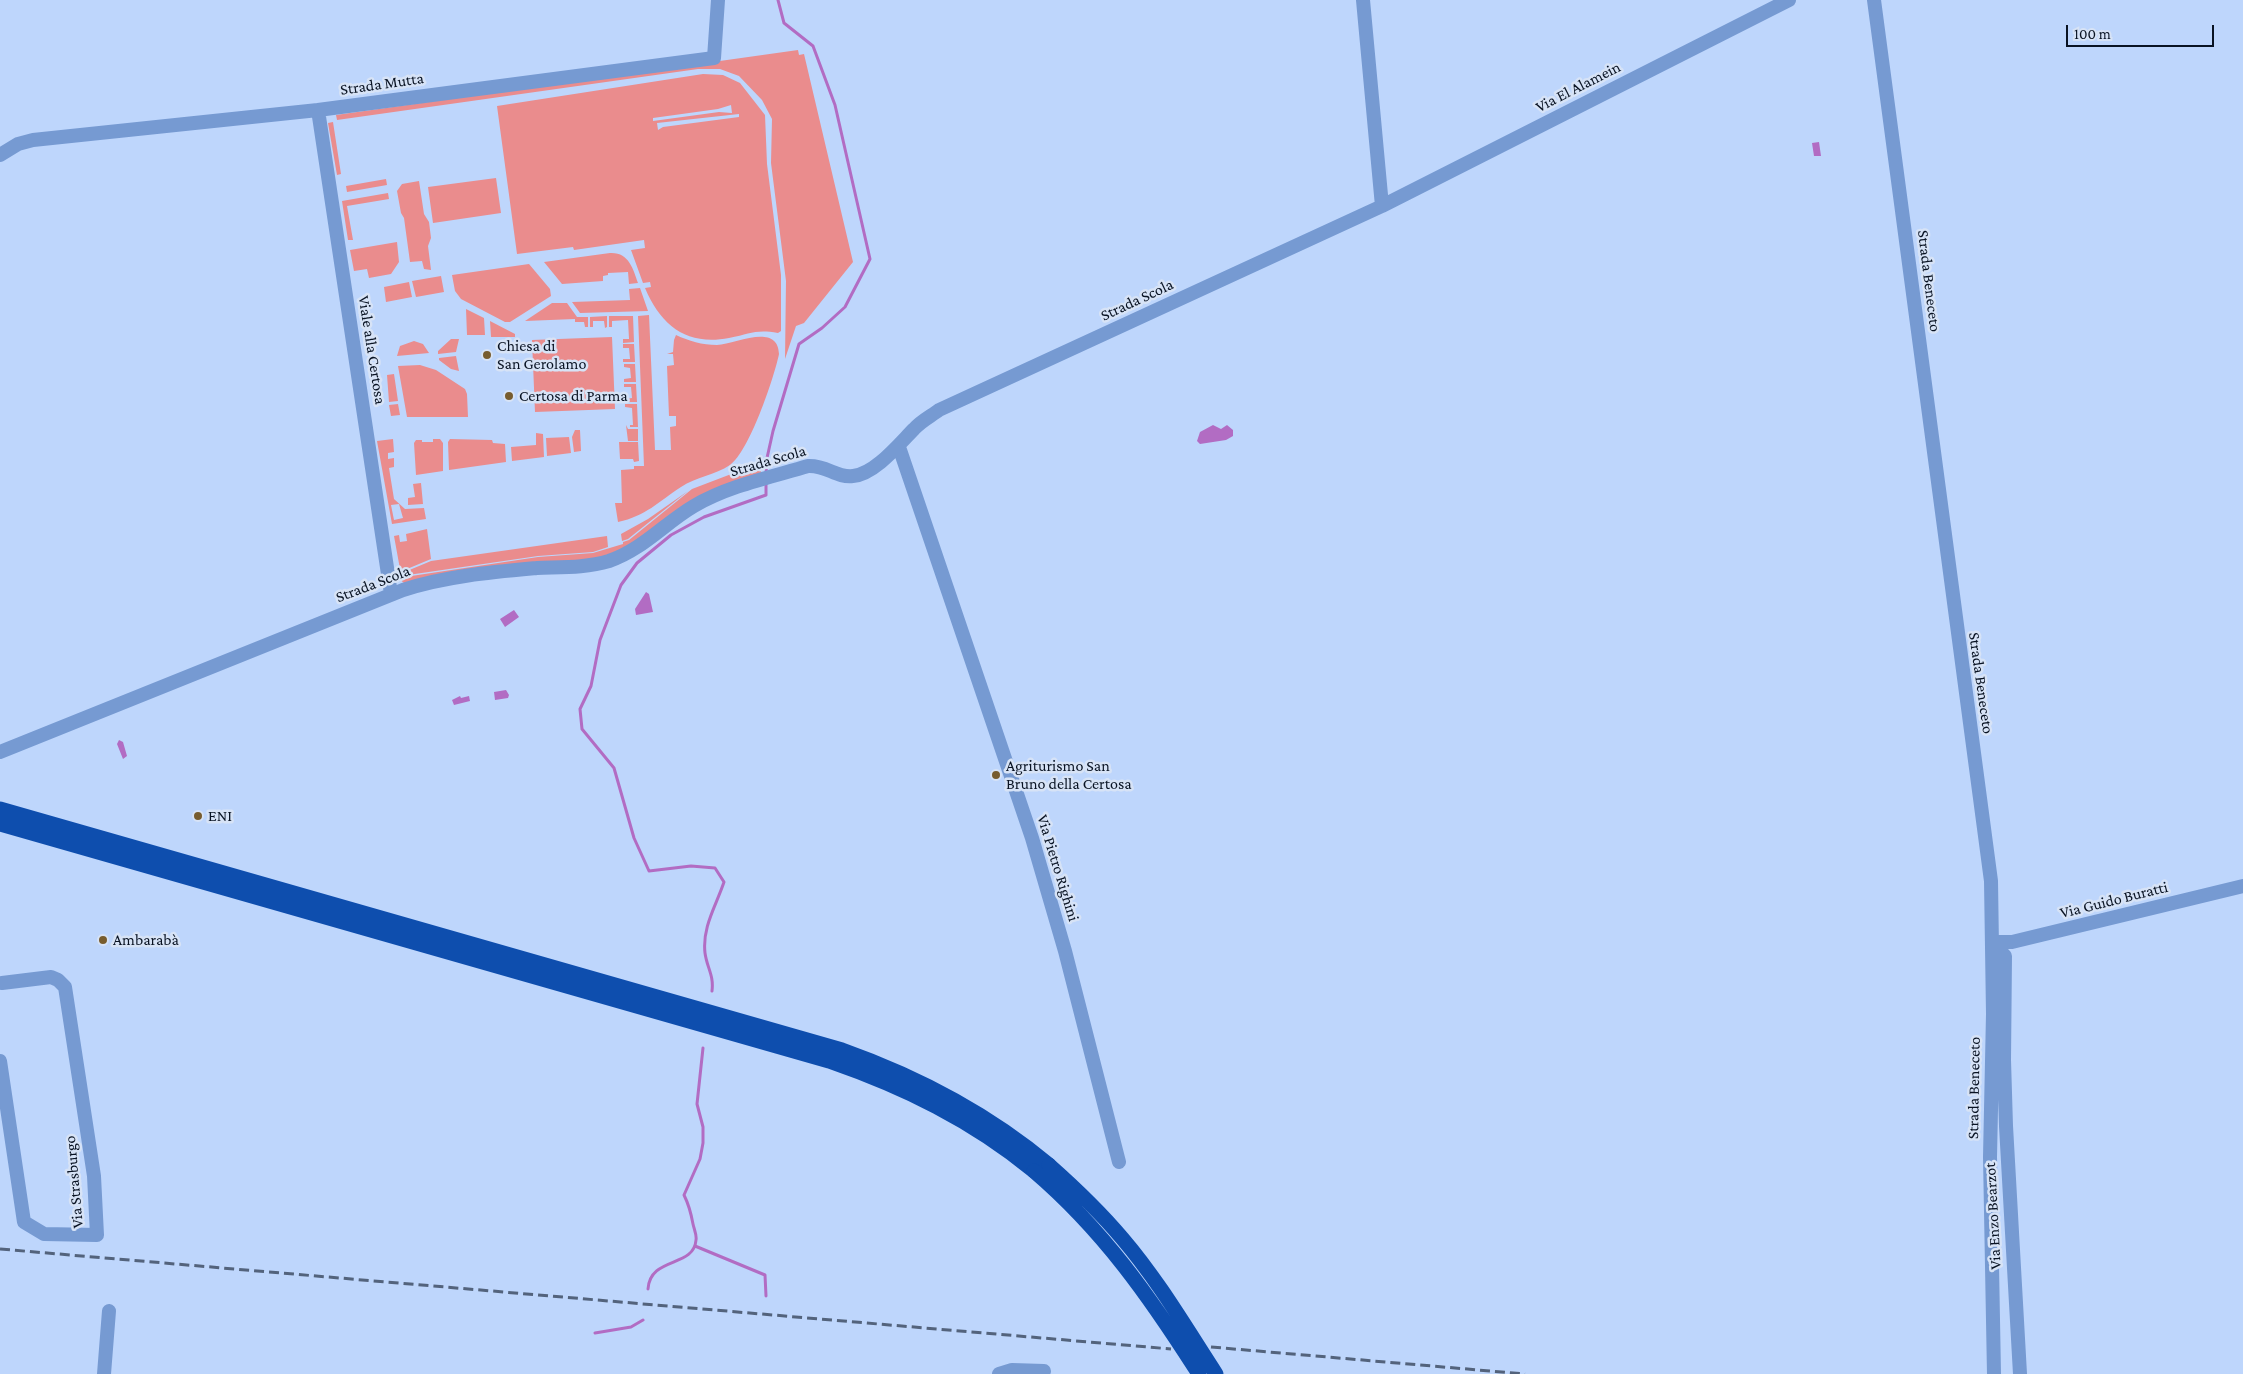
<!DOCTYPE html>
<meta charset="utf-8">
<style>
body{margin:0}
#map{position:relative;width:2243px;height:1374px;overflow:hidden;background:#bed6fc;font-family:"Crimson Pro",serif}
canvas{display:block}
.scale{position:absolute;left:2066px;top:25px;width:148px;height:22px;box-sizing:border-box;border:2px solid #091323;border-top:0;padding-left:6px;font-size:15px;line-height:18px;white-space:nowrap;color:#091323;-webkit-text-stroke:4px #d7e3f6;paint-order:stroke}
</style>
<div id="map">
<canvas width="2243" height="1374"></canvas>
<div class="scale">100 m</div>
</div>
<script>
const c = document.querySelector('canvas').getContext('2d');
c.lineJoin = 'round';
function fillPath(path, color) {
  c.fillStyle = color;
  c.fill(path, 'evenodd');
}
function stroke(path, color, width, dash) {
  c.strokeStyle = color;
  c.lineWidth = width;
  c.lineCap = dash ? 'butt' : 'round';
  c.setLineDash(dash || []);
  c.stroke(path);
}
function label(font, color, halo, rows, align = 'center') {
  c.font = font + ' "Crimson Pro",serif';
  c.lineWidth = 5;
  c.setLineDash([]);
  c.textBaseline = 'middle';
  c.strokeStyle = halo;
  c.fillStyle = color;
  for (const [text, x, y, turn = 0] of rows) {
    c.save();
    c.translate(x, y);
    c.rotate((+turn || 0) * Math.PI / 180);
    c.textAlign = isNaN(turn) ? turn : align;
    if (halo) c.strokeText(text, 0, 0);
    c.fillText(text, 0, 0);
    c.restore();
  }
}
const green = new Path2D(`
 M 798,50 L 799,55 L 804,54 L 853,262 L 804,323 L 796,326 L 785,359 L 786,281 L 771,163 L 772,119 L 762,100 L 739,76 L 720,69 L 698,69 L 337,120 L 336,115 Z
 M 703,74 L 723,75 L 740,83 L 765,115 L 767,164 L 781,275 L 781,331 L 778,333 C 755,329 751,334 729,338 C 687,346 661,326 645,288 L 651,287 L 650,282 L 643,283 L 631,250 L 645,248 L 644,240 L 574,250 L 573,247 L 517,254 L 497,106 ZM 731,105 L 732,113 L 719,112 L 653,121 L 653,118 L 718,109 ZM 739,114 L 739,117 L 663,127 L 658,130 L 657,123 Z
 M 333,122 L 341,174 L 337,175 L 328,123 Z
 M 496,178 L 501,213 L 433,223 L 428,187 Z
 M 386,179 L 387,185 L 347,192 L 346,186 Z
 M 419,181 L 424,214 L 429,222 L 431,238 L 428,246 L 431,270 L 424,269 L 422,261 L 410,262 L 404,218 L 401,213 L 397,191 L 402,184 Z
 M 388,193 L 389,199 L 347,206 L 353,240 L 348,240 L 342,201 Z
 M 397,242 L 399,262 L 391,274 L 369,278 L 367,269 L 354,271 L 350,250 Z
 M 610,253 C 629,252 633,269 638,283 L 629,284 L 628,272 L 608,273 L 608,275 L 603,276 L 603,281 L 562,284 L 544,262 Z
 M 529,264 L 550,289 L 551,296 L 510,322 L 505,322 L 461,299 L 455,291 L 452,275 Z
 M 441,276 L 444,292 L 416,297 L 412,281 Z
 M 409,282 L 412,297 L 386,302 L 384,287 Z
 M 640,288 L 648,311 L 580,313 L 572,302 L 630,300 L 629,289 Z
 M 552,303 L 567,303 L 577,317 L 588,317 L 588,327 L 585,327 L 584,322 L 575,322 L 575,319 L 525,321 Z
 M 466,309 L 484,318 L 485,335 L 467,335 Z
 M 649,315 L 655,450 L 671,450 L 670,427 L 676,426 L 676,416 L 669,416 L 667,366 L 674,365 L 673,354 L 667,354 L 673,352 L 674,340 L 676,335 C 689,341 702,345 717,345 C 735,344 778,322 779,354 C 774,378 749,452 730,465 C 715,475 696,477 681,487 C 658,502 646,516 618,522 L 615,503 L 622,503 L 621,470 L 634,469 L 634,466 L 644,466 L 638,316 Z
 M 607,316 L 607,327 L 605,328 L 604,321 L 593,321 L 593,327 L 590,327 L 590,317 Z
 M 609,316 L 633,316 L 634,342 L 623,343 L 623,339 L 629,339 L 628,320 L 612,321 L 612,327 L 609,327 Z
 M 490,321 L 515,334 L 515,337 L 491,337 Z
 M 612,337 L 615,409 L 535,412 L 532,340 Z
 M 451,339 L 459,339 L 456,352 L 438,354 L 438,351 Z
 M 414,341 L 423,344 L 429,353 L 397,356 L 400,346 Z
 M 623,344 L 634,344 L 635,362 L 623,362 L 623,359 L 630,359 L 629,348 L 623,348 Z
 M 456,356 L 459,371 L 451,369 L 439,360 L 439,358 Z
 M 624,364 L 635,364 L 636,382 L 624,382 L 624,379 L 631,378 L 630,368 L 624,367 Z
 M 420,365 L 436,370 L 465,389 L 467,394 L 468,417 L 407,417 L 398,366 Z
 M 394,374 L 398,401 L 389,402 L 387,375 Z
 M 624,384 L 636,384 L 637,402 L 625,402 L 625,399 L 632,398 L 631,387 L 624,387 Z
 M 398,404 L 400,415 L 391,416 L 389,405 Z
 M 625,404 L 637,404 L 638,427 L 630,427 L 630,425 L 633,425 L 632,408 L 625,407 Z
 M 626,425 L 628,429 L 638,429 L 638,441 L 628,441 Z
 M 575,430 L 580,430 L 581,451 L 574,452 L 572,437 Z
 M 536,433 L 543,434 L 544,457 L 512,461 L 511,447 L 536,445 Z
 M 569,437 L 571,453 L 547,456 L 546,438 Z
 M 393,439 L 394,452 L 388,453 L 388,459 L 394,458 L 394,467 L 389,468 L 394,499 L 405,509 L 424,508 L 426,519 L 392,524 L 377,441 ZM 399,504 L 403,518 L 394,520 L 391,505 Z
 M 433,439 L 440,439 L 443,443 L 443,471 L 416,475 L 414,443 L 416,440 L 422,440 L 422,442 L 433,442 Z
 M 450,439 L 492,440 L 493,443 L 505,444 L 506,462 L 449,470 L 448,442 Z
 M 619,442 L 638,442 L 639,461 L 634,462 L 633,459 L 620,459 Z
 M 747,468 L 760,469 L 762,476 L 611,557 L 404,583 L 398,578 L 538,557 L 593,553 L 623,544 L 623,542 L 629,540 L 692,489 Z
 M 421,483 L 423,504 L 408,505 L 408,498 L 415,497 L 413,484 Z
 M 688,491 L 628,539 L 622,541 L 621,534 L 648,519 Z
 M 427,529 L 431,559 L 407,569 L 400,569 L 394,536 L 399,535 L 400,542 L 407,541 L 406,534 Z
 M 607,536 L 608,547 L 593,552 L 538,556 L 408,575 L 407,571 L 431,561 Z`);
const water = new Path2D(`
 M 1819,142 L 1821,156 L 1814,156 L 1812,143 Z
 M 1213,425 L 1221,429 L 1227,425 L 1233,430 L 1233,436 L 1226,440 L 1200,444 L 1197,441 L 1200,432 Z
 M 646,592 L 649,594 L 653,612 L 636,615 L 635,609 Z
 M 514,610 L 519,617 L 505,627 L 500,619 Z
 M 506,690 L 509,695 L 508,698 L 495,700 L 494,692 Z
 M 460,696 L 461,698 L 469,696 L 470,701 L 454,705 L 452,700 Z
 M 119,740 L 123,742 L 127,756 L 123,759 L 117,744 Z`);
const stream = new Path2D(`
 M 766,474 L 767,458 L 773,431 L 799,344 L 822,328 L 845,307 L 870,259 L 835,105 L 813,46 L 784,23 L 778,0
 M 712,991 C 714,975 707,968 705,953 C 702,927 716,906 724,882 L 715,868 L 691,866 L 649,871 L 634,838 L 614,768 L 582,729 L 580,709 L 591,686 L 600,640 L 621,585 L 637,563 L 671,535 L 704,517 L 766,495 L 766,483
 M 695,1246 L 765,1275 L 766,1296
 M 648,1289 C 650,1256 694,1268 696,1240 C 697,1235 694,1229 693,1224 C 691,1213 689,1205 684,1195 L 700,1159 L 703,1143 L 703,1127 L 697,1104 L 703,1048
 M 595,1333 L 631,1327 L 643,1320`);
const minor = new Path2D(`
 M 1874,0 L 1991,881 L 1993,1014 L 1990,1157 L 1994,1374
 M 318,110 L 391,594
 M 0,155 L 18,144 L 33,140 L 318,110 L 714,58 L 718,0
 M 1382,206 L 1789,0
 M 899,447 L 1032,838 L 1065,951 L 1119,1162
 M 0,752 L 403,590 C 446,576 493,572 537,568 C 561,567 586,568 609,561 C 642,550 665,523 694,506 C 728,486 771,477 808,466 C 827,465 836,478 853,476 C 875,474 899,444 914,429 C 921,421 931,416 939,410 L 1382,206 L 1363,0
 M 1992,942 L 2005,956 L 2004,1060 L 2006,1126 L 2020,1374
 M 1992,942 L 2012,942 L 2243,886
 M 0,1061 L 24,1222 L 44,1234 L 97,1235 L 94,1176 L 65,987 L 58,980 L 51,977 L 2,983
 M 104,1374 L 109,1311
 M 999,1374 L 1012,1370 L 1044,1371`);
const highway = new Path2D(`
 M 0,809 L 842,1050 C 918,1077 987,1113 1049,1165
 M 0,824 L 829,1061 C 904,1087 972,1120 1034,1171`);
const rail = new Path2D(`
 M 0,1249 L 1171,1349
 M 1211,1347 L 1525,1374`);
const highwayBridge = new Path2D(`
 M 1049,1165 C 1075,1188 1100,1212 1122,1238 C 1158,1280 1186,1328 1216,1374
 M 1034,1171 C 1103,1230 1150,1297 1199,1374`);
const markers = [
 [487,355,5,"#775c2e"],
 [509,396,5,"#775c2e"],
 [996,775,5,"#775c2e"],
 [198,816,5,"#775c2e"],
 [103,940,5,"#775c2e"]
];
const streetNames = [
 ["Strada Mutta",382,84,-8],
 ["Via El Alamein",1578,87,-27],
 ["Strada Beneceto",1929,281,83],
 ["Strada Scola",1137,300,-25],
 ["Viale alla Certosa",372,350,81],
 ["Strada Scola",768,461,-16],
 ["Strada Scola",373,584,-21],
 ["Strada Beneceto",1981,683,82],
 ["Via Pietro Righini",1058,868,73],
 ["Via Guido Buratti",2114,900,-14],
 ["Strada Beneceto",1974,1088,-89],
 ["Via Strasburgo",74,1182,-95],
 ["Via Enzo Bearzot",1993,1216,-93]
];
const poiNames = [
 ["Chiesa di",497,346],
 ["San Gerolamo",497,364],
 ["Certosa di Parma",519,396],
 ["Agriturismo San",1006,766],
 ["Bruno della Certosa",1006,784],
 ["ENI",208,816],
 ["Ambarabà",113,940]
];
fillPath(green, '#ea8c8d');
fillPath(water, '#b26cc3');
stroke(stream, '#b26cc3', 3);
stroke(minor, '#769ad2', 14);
stroke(highway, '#0e4eae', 15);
stroke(rail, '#53637c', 3, [10, 5]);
stroke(highwayBridge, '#0e4eae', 15);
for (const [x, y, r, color] of markers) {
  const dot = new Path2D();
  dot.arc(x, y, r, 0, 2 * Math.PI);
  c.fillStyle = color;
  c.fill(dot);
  stroke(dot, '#d7e3f6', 2);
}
label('16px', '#091323', '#d7e3f6', streetNames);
label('16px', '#091323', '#d7e3f6', poiNames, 'left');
</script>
